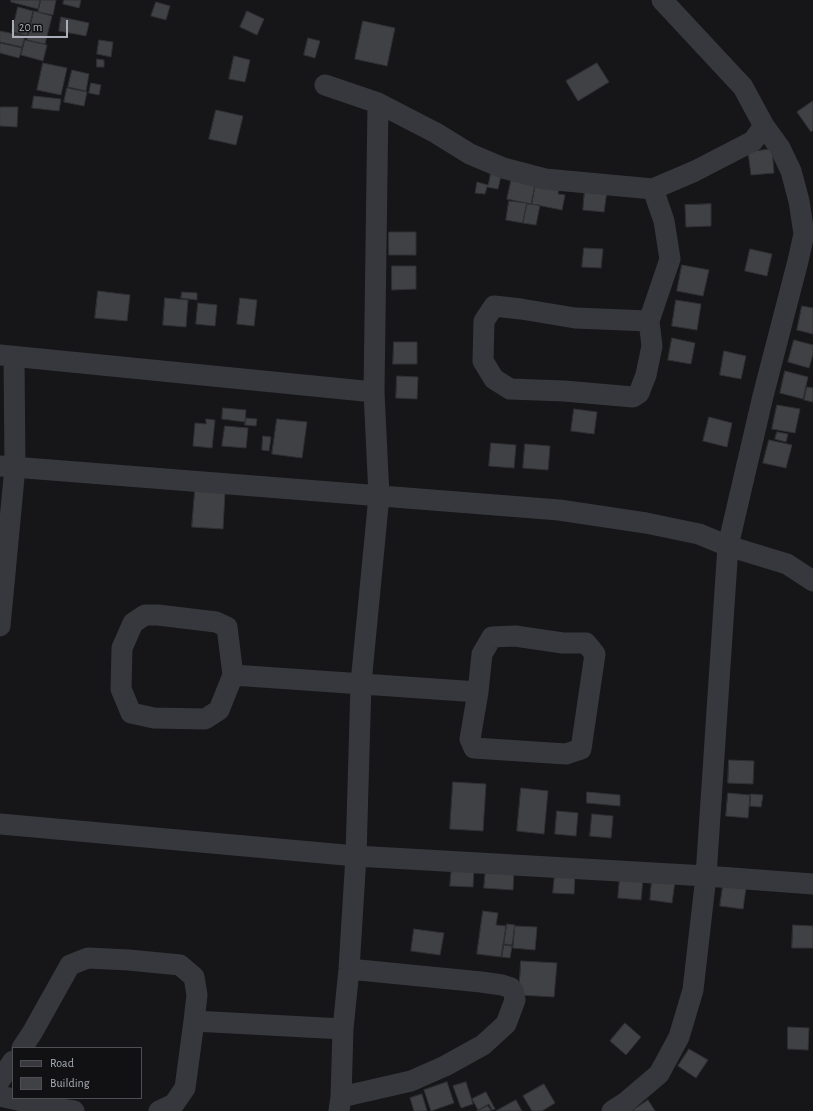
<!DOCTYPE html>
<style>
body{margin:0}
#map{position:relative;width:813px;height:1111px;overflow:hidden;background:#161618;font-family:"Alegreya Sans",sans-serif}
canvas{display:block}
.legend{position:absolute;left:12px;top:1047px;width:130px;height:52px;box-sizing:border-box;background:#111113;border:1px solid #4d4f55;margin:0;padding:5px 7px;list-style:none;font-size:12px;color:#a8adb8}
.legend li{display:flex;align-items:center;gap:8px;height:20px}
.legend b{width:20px;border:1px solid #4d4f55}
.scale{position:absolute;left:12px;top:20px;width:56px;height:18px;box-sizing:border-box;border:2px solid #a8adb8;border-top:0;padding-left:5px;font-size:12px;line-height:14px;white-space:nowrap;color:#a8adb8;-webkit-text-stroke:3px #111113;paint-order:stroke}
</style>
<div id="map">
<canvas width="813" height="1111"></canvas>
<ul class="legend">
<li><b style="height:5px;background:#37383d"></b>Road</li>
<li><b style="height:11px;background:#404145"></b>Building</li>
</ul>
<div class="scale">20 m</div>
</div>
<script>
const c = document.querySelector('canvas').getContext('2d');
c.lineJoin = 'round';
function fillPath(path, color) {
  c.fillStyle = color;
  c.fill(path, 'evenodd');
}
function stroke(path, color, width, dash) {
  c.strokeStyle = color;
  c.lineWidth = width;
  c.lineCap = dash ? 'butt' : 'round';
  c.setLineDash(dash || []);
  c.stroke(path);
}
const building = new Path2D(`
 M 11,0 L 40,0 L 38,9 L 11,2 Z
 M 41,0 L 56,0 L 53,15 L 38,12 Z
 M 64,0 L 81,0 L 79,8 L 63,4 Z
 M 156,2 L 170,6 L 166,20 L 151,16 Z
 M 18,7 L 33,11 L 27,36 L 12,32 Z
 M 34,11 L 52,16 L 45,44 L 27,40 Z
 M 247,11 L 264,19 L 257,35 L 240,27 Z
 M 61,17 L 89,23 L 86,36 L 59,31 Z
 M 363,21 L 395,28 L 387,66 L 355,59 Z
 M 0,31 L 25,36 L 22,47 L 0,42 Z
 M 308,38 L 320,41 L 315,58 L 304,55 Z
 M 25,40 L 47,45 L 43,61 L 21,55 Z
 M 99,40 L 113,42 L 111,57 L 97,54 Z
 M 0,43 L 22,48 L 19,58 L 0,53 Z
 M 234,56 L 250,60 L 245,82 L 229,79 Z
 M 97,59 L 104,60 L 104,67 L 97,67 Z
 M 43,63 L 67,68 L 61,95 L 37,90 Z
 M 597,63 L 609,82 L 578,101 L 566,81 Z
 M 72,70 L 89,74 L 86,91 L 68,87 Z
 M 91,83 L 101,85 L 99,95 L 89,93 Z
 M 67,88 L 87,92 L 84,106 L 64,102 Z
 M 34,96 L 61,99 L 59,111 L 32,108 Z
 M 813,101 L 813,130 L 811,132 L 797,112 Z
 M 0,107 L 18,107 L 17,127 L 0,126 Z
 M 216,110 L 243,116 L 236,145 L 209,139 Z
 M 772,149 L 774,173 L 751,175 L 748,152 Z
 M 491,173 L 501,176 L 498,189 L 487,187 L 485,194 L 475,193 L 477,182 L 488,185 Z
 M 512,177 L 536,181 L 531,204 L 507,199 Z
 M 536,182 L 559,187 L 558,194 L 565,195 L 562,210 L 532,204 Z
 M 585,188 L 607,191 L 604,212 L 583,210 Z
 M 509,201 L 527,203 L 523,223 L 506,220 Z
 M 527,204 L 540,205 L 536,225 L 523,223 Z
 M 711,204 L 711,226 L 686,227 L 685,205 Z
 M 389,232 L 416,232 L 416,255 L 389,255 Z
 M 584,248 L 603,249 L 601,268 L 582,267 Z
 M 750,249 L 772,254 L 767,276 L 745,271 Z
 M 682,265 L 709,270 L 703,296 L 677,291 Z
 M 392,266 L 416,266 L 416,289 L 392,290 Z
 M 98,291 L 130,295 L 127,321 L 95,318 Z
 M 182,292 L 197,293 L 197,300 L 181,298 Z
 M 165,298 L 188,300 L 186,327 L 163,325 Z
 M 240,298 L 257,300 L 254,326 L 237,324 Z
 M 676,300 L 701,304 L 697,330 L 672,326 Z
 M 198,303 L 217,305 L 215,326 L 196,324 Z
 M 802,306 L 813,308 L 813,334 L 797,330 Z
 M 672,338 L 695,343 L 691,364 L 668,360 Z
 M 794,340 L 813,345 L 813,354 L 809,368 L 788,362 Z
 M 394,342 L 417,342 L 417,364 L 393,364 Z
 M 724,351 L 746,356 L 741,379 L 720,375 Z
 M 785,371 L 808,377 L 803,399 L 780,393 Z
 M 397,376 L 418,377 L 417,399 L 396,398 Z
 M 807,387 L 813,388 L 813,402 L 804,400 Z
 M 777,405 L 800,409 L 795,433 L 772,429 Z
 M 223,408 L 246,410 L 245,422 L 222,419 Z
 M 574,409 L 597,412 L 594,434 L 571,431 Z
 M 709,417 L 732,423 L 727,447 L 703,441 Z
 M 246,418 L 257,419 L 256,426 L 245,425 Z
 M 206,419 L 215,420 L 212,448 L 193,446 L 195,423 L 206,424 Z
 M 277,419 L 307,422 L 302,458 L 272,454 Z
 M 225,426 L 248,428 L 246,448 L 222,446 Z
 M 777,432 L 788,434 L 786,442 L 775,439 Z
 M 263,436 L 271,437 L 269,451 L 262,450 Z
 M 769,440 L 792,445 L 786,468 L 763,463 Z
 M 491,443 L 516,445 L 514,468 L 489,466 Z
 M 525,444 L 550,446 L 548,470 L 523,468 Z
 M 195,490 L 225,492 L 223,529 L 192,527 Z
 M 729,760 L 754,761 L 753,784 L 728,783 Z
 M 453,782 L 486,784 L 483,831 L 450,829 Z
 M 521,788 L 548,791 L 544,834 L 517,831 Z
 M 587,792 L 620,795 L 620,806 L 587,803 Z
 M 728,793 L 750,795 L 748,818 L 726,816 Z
 M 751,794 L 763,795 L 761,807 L 750,806 Z
 M 557,811 L 578,813 L 576,836 L 555,834 Z
 M 592,814 L 613,816 L 611,838 L 590,836 Z
 M 452,865 L 474,866 L 473,887 L 450,886 Z
 M 486,867 L 514,869 L 513,890 L 484,888 Z
 M 555,872 L 575,873 L 574,894 L 553,893 Z
 M 620,876 L 643,879 L 641,900 L 618,898 Z
 M 652,879 L 675,881 L 672,903 L 650,900 Z
 M 723,885 L 746,888 L 743,909 L 720,906 Z
 M 483,911 L 498,913 L 496,925 L 506,926 L 501,957 L 477,954 Z
 M 507,924 L 515,925 L 512,945 L 504,944 Z
 M 793,925 L 813,926 L 813,948 L 792,948 Z
 M 515,926 L 537,927 L 535,950 L 513,948 Z
 M 414,929 L 444,933 L 440,955 L 411,951 Z
 M 504,945 L 512,946 L 510,958 L 502,957 Z
 M 521,961 L 557,963 L 554,997 L 519,995 Z
 M 625,1023 L 641,1037 L 626,1055 L 610,1041 Z
 M 788,1027 L 809,1028 L 808,1050 L 788,1049 Z
 M 689,1049 L 708,1060 L 696,1078 L 678,1066 Z
 M 447,1082 L 454,1103 L 431,1111 L 424,1090 Z
 M 466,1082 L 473,1104 L 461,1108 L 453,1086 Z
 M 544,1084 L 555,1103 L 542,1111 L 532,1111 L 523,1096 Z
 M 486,1092 L 495,1109 L 492,1110 L 489,1104 L 478,1110 L 472,1099 Z
 M 422,1094 L 427,1111 L 414,1111 L 410,1098 Z
 M 516,1100 L 522,1111 L 496,1111 Z
 M 648,1100 L 655,1111 L 632,1111 Z
 M 488,1106 L 491,1111 L 477,1111 Z`);
const minor = new Path2D(`
 M 325,85 L 378,103 L 436,133 L 470,154 L 503,168 L 545,179 L 653,189 L 695,171 L 753,141 L 764,126
 M 649,321 L 575,318 L 521,309 L 494,306 L 484,321 L 483,361 L 494,379 L 510,389 L 564,391 L 633,397 L 639,393 L 646,375 L 652,346 L 649,321 L 670,259 L 664,221 L 653,189
 M 0,355 L 374,392
 M 0,466 L 559,510 L 646,523 L 699,534 L 728,546 L 787,564 L 813,581
 M 145,615 L 158,615 L 216,622 L 227,627 L 233,675 L 219,710 L 205,719 L 154,718 L 131,713 L 121,689 L 122,648 L 133,623 Z
 M 0,626 L 15,467 L 14,357
 M 515,636 L 563,643 L 586,643 L 595,654 L 581,749 L 566,754 L 474,748 L 470,739 L 478,692 L 482,654 L 492,637 Z
 M 233,675 L 478,692
 M 0,824 L 356,856 L 706,876 L 813,884
 M 194,1021 L 343,1029
 M 22,1048 L 32,1033 L 70,965 L 88,958 L 129,960 L 180,965 L 194,977 L 197,995 L 194,1021 L 185,1088 L 174,1104 L 159,1111
 M 0,1080 L 13,1061
 M 0,1096 L 53,1108 L 74,1111
 M 341,1097 L 411,1081 L 445,1066 L 483,1045 L 506,1024 L 515,1000 L 514,993 L 511,988 L 502,985 L 481,982 L 349,969
 M 339,1111 L 341,1097 L 343,1029 L 349,969 L 356,856 L 361,683 L 379,496 L 374,392 L 378,103
 M 612,1111 L 626,1102 L 659,1074 L 679,1037 L 693,990 L 706,876 L 728,546 L 763,396 L 798,261 L 804,234 L 799,201 L 791,171 L 780,148 L 764,126 L 743,87 L 662,0`);
fillPath(building, '#404145');
stroke(building, '#303034', 1);
stroke(minor, '#37383d', 21);
</script>
